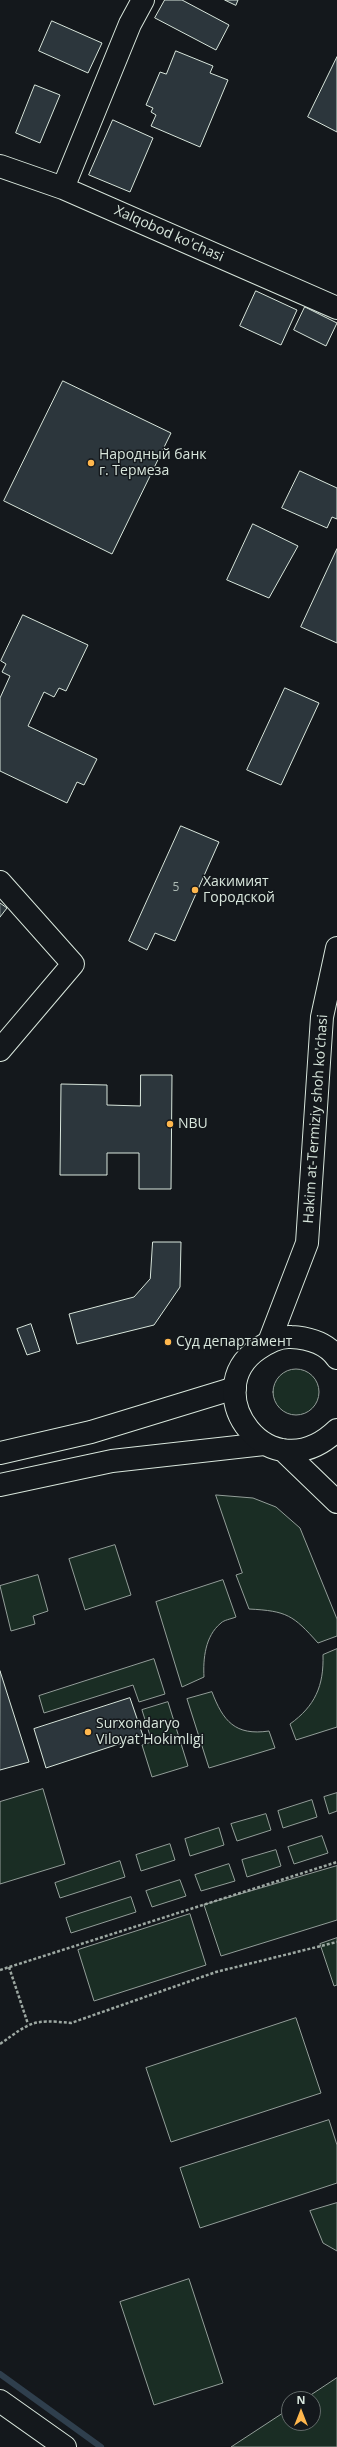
<!DOCTYPE html>
<meta charset="utf-8">
<style>
body{margin:0}
#map{position:relative;width:337px;height:2447px;overflow:hidden;background:#14181c;font-family:"Open Sans",sans-serif}
canvas{display:block}
.north{position:absolute;left:281px;top:2391px;width:40px;height:40px;box-sizing:border-box;background:#14181c;border:1px solid #626a69;border-radius:50%;rotate:0deg;font-size:11px;font-weight:700;line-height:16px;text-align:center;color:#d8e6dc}
.north::after{content:'';display:block;margin:auto;width:14px;height:18px;background:#ffb74d;clip-path:polygon(50% 0,100% 100%,50% 72%,0 100%)}
</style>
<div id="map">
<canvas width="337" height="2447"></canvas>
<div class="north">N</div>
</div>
<script>
const c = document.querySelector('canvas').getContext('2d');
c.lineJoin = 'round';
function fillPath(path, color) {
  c.fillStyle = color;
  c.fill(path, 'evenodd');
}
function stroke(path, color, width, dash) {
  c.strokeStyle = color;
  c.lineWidth = width;
  c.lineCap = dash ? 'butt' : 'round';
  c.setLineDash(dash || []);
  c.stroke(path);
}
function label(font, color, halo, rows, align = 'center') {
  c.font = font + ' "Open Sans",sans-serif';
  c.lineWidth = 3;
  c.setLineDash([]);
  c.textBaseline = 'middle';
  c.strokeStyle = halo;
  c.fillStyle = color;
  for (const [text, x, y, turn = 0] of rows) {
    c.save();
    c.translate(x, y);
    c.rotate((+turn || 0) * Math.PI / 180);
    c.textAlign = isNaN(turn) ? turn : align;
    if (halo) c.strokeText(text, 0, 0);
    c.fillText(text, 0, 0);
    c.restore();
  }
}
const green = new Path2D(`
 M273 1392a23 23 0 1 1 46 0a23 23 0 1 1-46 0Z
 M 216,1495 L 253,1498 L 276,1507 L 300,1528 L 337,1619 L 337,1636 L 318,1643 C 293,1615 287,1611 249,1609 L 236,1575 L 242,1573 Z
 M 115,1545 L 131,1595 L 85,1610 L 69,1559 Z
 M 38,1575 L 48,1611 L 33,1616 L 35,1624 L 11,1631 L 0,1586 Z
 M 223,1580 L 236,1617 C 231,1619 224,1620 221,1623 C 205,1636 203,1659 204,1677 L 182,1687 L 156,1602 Z
 M 337,1649 L 337,1727 L 296,1740 L 290,1724 C 315,1706 324,1686 323,1655 Z
 M 154,1659 L 165,1694 L 139,1702 L 133,1685 L 44,1713 L 39,1696 Z
 M 212,1692 C 223,1721 235,1736 269,1731 L 275,1748 L 209,1768 L 187,1699 Z
 M 168,1702 L 188,1766 L 152,1777 L 142,1745 L 152,1742 L 142,1710 Z
 M 43,1789 L 65,1864 L 0,1884 L 0,1802 Z
 M 337,1793 L 337,1811 L 329,1814 L 324,1797 Z
 M 312,1800 L 317,1817 L 283,1828 L 278,1811 Z
 M 266,1814 L 271,1830 L 237,1841 L 231,1824 Z
 M 219,1828 L 224,1845 L 190,1856 L 185,1839 Z
 M 322,1836 L 328,1853 L 294,1864 L 288,1847 Z
 M 170,1844 L 175,1860 L 141,1871 L 136,1855 Z
 M 276,1850 L 281,1866 L 247,1877 L 242,1860 Z
 M 120,1861 L 125,1877 L 60,1898 L 55,1883 Z
 M 229,1864 L 235,1881 L 201,1891 L 195,1875 Z
 M 337,1866 L 337,1920 L 221,1956 L 204,1905 Z
 M 180,1880 L 186,1896 L 152,1907 L 146,1891 Z
 M 131,1897 L 136,1912 L 71,1933 L 66,1918 Z
 M 190,1914 L 206,1965 L 94,2001 L 78,1950 Z
 M 337,1938 L 337,1985 L 334,1986 L 320,1944 Z
 M 296,2018 L 321,2093 L 171,2142 L 146,2068 Z
 M 329,2120 L 337,2145 L 337,2183 L 200,2228 L 180,2168 Z
 M 337,2203 L 337,2251 L 323,2243 L 310,2211 Z
 M 189,2279 L 223,2383 L 154,2405 L 120,2302 Z
 M 337,2378 L 337,2447 L 231,2447 L 289,2409 L 289,2423 L 313,2423 L 313,2399 L 305,2399 Z`);
const stream = new Path2D(`
 M 0,2374 L 101,2447`);
const building = new Path2D(`
 M 165,0 L 182,0 L 229,25 L 216,50 L 155,18 Z
 M 225,0 L 238,0 L 236,5 Z
 M 52,21 L 102,43 L 88,73 L 39,51 Z
 M 176,51 L 213,66 L 210,73 L 228,80 L 200,147 L 151,126 L 156,115 L 151,112 L 153,108 L 146,105 L 160,72 L 166,74 Z
 M 337,57 L 337,132 L 308,117 Z
 M 35,85 L 60,95 L 40,143 L 16,133 Z
 M 113,120 L 153,138 L 130,192 L 89,175 Z
 M 256,291 L 297,310 L 281,345 L 240,326 Z
 M 305,307 L 337,323 L 326,346 L 294,330 Z
 M 63,381 L 171,433 L 112,554 L 4,501 Z
 M 300,471 L 337,488 L 337,519 L 332,517 L 327,528 L 282,508 Z
 M 253,524 L 298,546 L 269,598 L 227,580 Z
 M 337,549 L 337,643 L 301,627 Z
 M 23,615 L 88,645 L 66,691 L 59,688 L 54,697 L 44,692 L 28,726 L 97,759 L 84,785 L 77,782 L 67,803 L 0,771 L 0,698 L 10,676 L 2,672 L 6,664 L 1,661 Z
 M 285,688 L 319,703 L 281,785 L 247,770 Z
 M 181,826 L 219,842 L 175,941 L 155,933 L 147,950 L 129,941 Z
 M 0,903 L 7,908 L 0,917 Z
 M 141,1075 L 172,1075 L 171,1189 L 139,1189 L 139,1153 L 107,1153 L 107,1175 L 60,1175 L 61,1084 L 107,1085 L 107,1105 L 140,1106 Z
 M 153,1242 L 181,1242 L 180,1287 L 154,1325 L 77,1344 L 69,1314 L 134,1297 L 150,1279 Z
 M 31,1324 L 40,1351 L 27,1355 L 17,1329 Z
 M 0,1671 L 29,1762 L 0,1770 Z
 M 130,1698 L 143,1736 L 46,1768 L 34,1729 Z`);
const path = new Path2D(`
 M 9,1967 L 28,2024
 M 0,1970 L 337,1862
 M 0,2044 C 31,2022 32,2019 71,2023 L 216,1972 L 337,1942`);
const minor = new Path2D(`
 M 0,166 L 63,188 L 337,308
 M 63,188 L 130,24 L 143,0
 M 0,882 L 73,964 L 0,1050
 M 0,1453 L 91,1432 L 235,1388
 M 0,1485 L 112,1461 L 264,1444
 M 0,2401 L 65,2447`);
const major = new Path2D(`
 M 269,1342 L 307,1243 L 322,1017 L 337,948
 M 337,1358 C 327,1343 308,1338 291,1337 C 279,1336 268,1342 258,1349 C 196,1391 269,1495 337,1430
 M 283,1450 L 337,1502`);
const markers = [
 [91,463,4,"#ffb74d"],
 [195,890,4,"#ffb74d"],
 [170,1124,4,"#ffb74d"],
 [168,1342,4,"#ffb74d"],
 [88,1732,4,"#ffb74d"]
];
const numberNames = [
 ["5",176,888]
];
const streetNames = [
 ["Xalqobod ko'chasi",169,234,24],
 ["Hakim at-Termiziy shoh ko'chasi",316,1119,-86]
];
const poiNames = [
 ["Народный банк",99,455],
 ["г. Термеза",99,471],
 ["Хакимият",203,882],
 ["Городской",203,898],
 ["NBU",178,1124],
 ["Суд департамент",176,1342],
 ["Surxondaryo",96,1724],
 ["Viloyat Hokimligi",96,1740]
];
fillPath(green, '#1a2d24');
stroke(green, '#939e99', 1);
stroke(stream, '#2f3f4d', 6);
fillPath(building, '#2c363c');
stroke(building, '#d8e6dc', 1);
stroke(minor, '#d8e6dc', 24);
stroke(major, '#d8e6dc', 24);
stroke(path, '#9da8a2', 2.5, [3, 2]);
stroke(minor, '#14181c', 22);
stroke(major, '#14181c', 22);
for (const [x, y, r, color] of markers) {
  const dot = new Path2D();
  dot.arc(x, y, r, 0, 2 * Math.PI);
  c.fillStyle = color;
  c.fill(dot);
  stroke(dot, '#14181c', 1.5);
}
label('12px', '#adbab4', null, numberNames);
label('14px', '#d8e6dc', '#14181c', streetNames);
label('14px', '#d8e6dc', '#14181c', poiNames, 'left');
</script>
